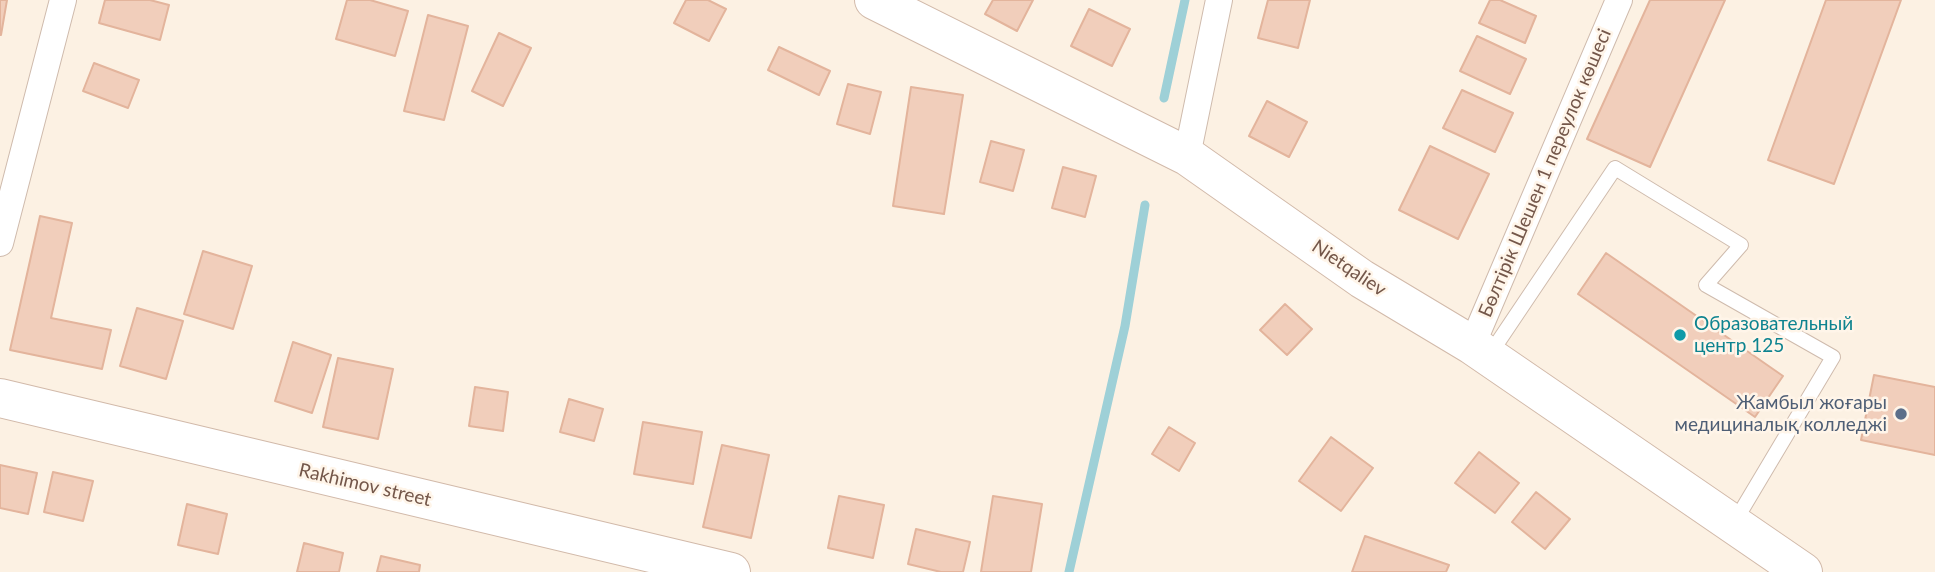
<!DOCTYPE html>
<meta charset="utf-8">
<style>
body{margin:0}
canvas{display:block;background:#fcf1e3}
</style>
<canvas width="1935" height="572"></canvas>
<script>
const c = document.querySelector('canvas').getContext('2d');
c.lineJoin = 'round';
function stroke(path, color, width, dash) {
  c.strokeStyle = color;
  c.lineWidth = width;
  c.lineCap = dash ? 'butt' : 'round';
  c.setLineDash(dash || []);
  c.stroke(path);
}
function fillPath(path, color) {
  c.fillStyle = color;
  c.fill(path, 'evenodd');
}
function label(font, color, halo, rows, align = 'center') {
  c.font = font + ' Lato,sans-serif';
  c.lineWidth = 5;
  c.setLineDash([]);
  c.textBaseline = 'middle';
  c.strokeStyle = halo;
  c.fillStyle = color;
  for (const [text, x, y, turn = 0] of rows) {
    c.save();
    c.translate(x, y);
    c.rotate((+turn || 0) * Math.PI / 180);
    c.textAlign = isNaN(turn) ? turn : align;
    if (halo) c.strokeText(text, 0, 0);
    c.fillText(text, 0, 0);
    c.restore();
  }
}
const stream = new Path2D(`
 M 1164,98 L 1185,0
 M 1069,572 L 1125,326 L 1145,205`);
const building = new Path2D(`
 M 0,0 L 7,0 L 1,35 L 0,35 Z
 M 105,0 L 150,0 L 169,5 L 160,40 L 99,23 Z
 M 347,0 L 370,0 L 408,11 L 395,56 L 336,39 Z
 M 686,0 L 708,0 L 726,9 L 709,41 L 674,23 Z
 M 993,0 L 1033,0 L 1017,31 L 985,14 Z
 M 1268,0 L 1310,0 L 1298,48 L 1258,38 Z
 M 1490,0 L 1500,0 L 1536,16 L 1525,43 L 1479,23 Z
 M 1650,0 L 1725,0 L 1650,167 L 1587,139 Z
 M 1826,0 L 1901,0 L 1834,184 L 1768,160 Z
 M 1089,9 L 1130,29 L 1112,66 L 1071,46 Z
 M 428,15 L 468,26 L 444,120 L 404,111 Z
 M 499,33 L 531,48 L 503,106 L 472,91 Z
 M 1477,36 L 1526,59 L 1510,94 L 1460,71 Z
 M 779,47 L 830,71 L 819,95 L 768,70 Z
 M 94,63 L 139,80 L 128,108 L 83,91 Z
 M 848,84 L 881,92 L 870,134 L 837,124 Z
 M 911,87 L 963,95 L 944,214 L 893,206 Z
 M 1462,90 L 1513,113 L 1495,152 L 1443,128 Z
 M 1267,101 L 1307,122 L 1289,157 L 1249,136 Z
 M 991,141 L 1024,150 L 1013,191 L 980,182 Z
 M 1430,146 L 1489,174 L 1458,239 L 1399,210 Z
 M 1063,167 L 1096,176 L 1085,217 L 1052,208 Z
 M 40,216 L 72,223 L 51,318 L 111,330 L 102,369 L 10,350 Z
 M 203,251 L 252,266 L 233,329 L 184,314 Z
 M 1606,253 L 1783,376 L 1755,417 L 1578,294 Z
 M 1285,304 L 1312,329 L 1287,355 L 1260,330 Z
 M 137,308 L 183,321 L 166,379 L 120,366 Z
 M 293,342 L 331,355 L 312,413 L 275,401 Z
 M 338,358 L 393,369 L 378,439 L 323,427 Z
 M 1874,375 L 1935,387 L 1935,455 L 1861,440 Z
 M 475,387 L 508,392 L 503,431 L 469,426 Z
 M 569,399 L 603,409 L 594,441 L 560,432 Z
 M 643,422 L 702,432 L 693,484 L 634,474 Z
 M 1169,427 L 1195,443 L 1179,471 L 1152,454 Z
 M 1331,437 L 1373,468 L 1341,511 L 1299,481 Z
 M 722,445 L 769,455 L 751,538 L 703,527 Z
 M 1479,452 L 1519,483 L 1495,513 L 1455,483 Z
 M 0,465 L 37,473 L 28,514 L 0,508 Z
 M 53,472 L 93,481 L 83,521 L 44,512 Z
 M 1536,492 L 1570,519 L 1545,549 L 1512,522 Z
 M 839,496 L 884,505 L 873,558 L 828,548 Z
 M 993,496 L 1042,504 L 1031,572 L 981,572 Z
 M 187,504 L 227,514 L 218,554 L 178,545 Z
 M 916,529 L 970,542 L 963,572 L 941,572 L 908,564 Z
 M 1365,536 L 1449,565 L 1446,572 L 1352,572 Z
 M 304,543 L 343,553 L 339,572 L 297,572 Z
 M 381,556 L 420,565 L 419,572 L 377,572 Z`);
const lane = new Path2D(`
 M 1490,354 L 1615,168 L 1741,245 L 1706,285 L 1833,357 L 1734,523`);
const street = new Path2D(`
 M 1187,156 L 1219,0
 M 0,243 L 63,0
 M 1472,345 L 1619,0`);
const secondary = new Path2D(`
 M 874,0 L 1187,156 L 1362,279 L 1472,345 L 1803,572
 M 0,398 L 731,572`);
const markers = [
 [1680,335,7,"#0f9aa8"],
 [1901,414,7,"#5c6f8a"]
];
const streetNames = [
 ["Бөлтірік Шешен 1 переулок көшесі",1545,173,-67],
 ["Nietqaliev",1349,268,34],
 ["Rakhimov street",365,485,13]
];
const cultureNames = [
 ["Образовательный",1694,324],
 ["центр 125",1694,346]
];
const serviceNames = [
 ["Жамбыл жоғары",1887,403],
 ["медициналық колледжі",1887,425]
];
stroke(stream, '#9ed0d7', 9);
fillPath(building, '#f1cebb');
stroke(building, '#e3b49c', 2);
stroke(lane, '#cfbbad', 16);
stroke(street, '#cfbbad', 28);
stroke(secondary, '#d2baaa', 40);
stroke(lane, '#fff', 14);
stroke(street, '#fff', 26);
stroke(secondary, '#fff', 38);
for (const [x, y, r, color] of markers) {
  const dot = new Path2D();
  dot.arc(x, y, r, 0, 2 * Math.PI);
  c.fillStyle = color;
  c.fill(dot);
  stroke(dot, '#fff5e9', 2.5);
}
label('19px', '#74574a', '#fff5e9', streetNames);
label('19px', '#0d838f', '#fff5e9', cultureNames, 'left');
label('19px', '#4e5e75', '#fff5e9', serviceNames, 'right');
</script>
